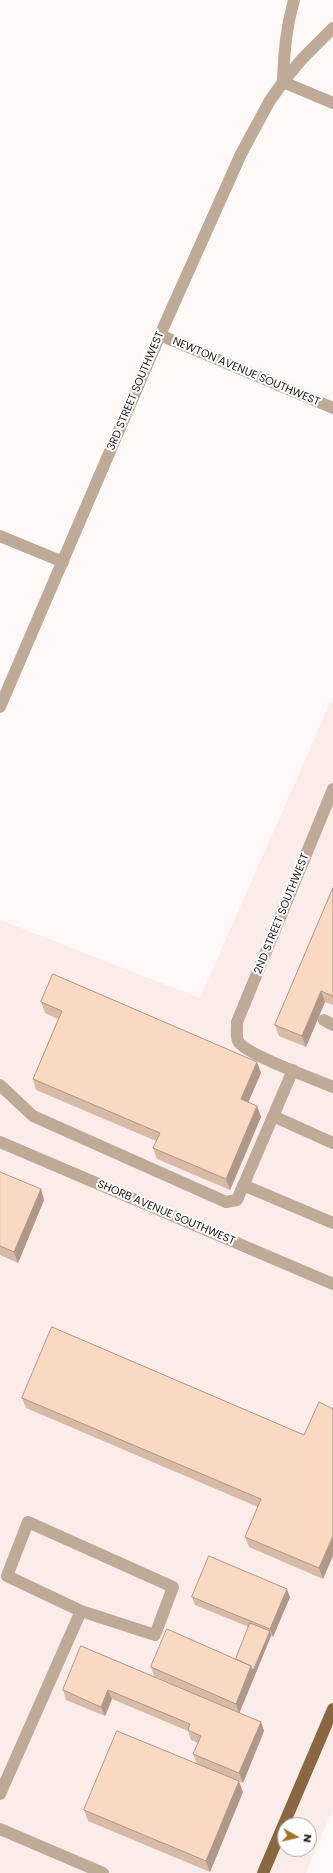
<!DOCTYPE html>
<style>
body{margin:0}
#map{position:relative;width:333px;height:1873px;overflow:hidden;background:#fef9f6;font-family:Poppins,sans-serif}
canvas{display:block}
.north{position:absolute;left:277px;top:1817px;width:40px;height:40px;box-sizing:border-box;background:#fff;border:1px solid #a7a6a6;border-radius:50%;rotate:98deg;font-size:11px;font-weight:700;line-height:16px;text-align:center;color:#232120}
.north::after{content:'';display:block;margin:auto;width:14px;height:18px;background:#a27627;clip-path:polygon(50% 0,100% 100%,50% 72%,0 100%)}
</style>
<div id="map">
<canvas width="333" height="1873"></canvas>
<div class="north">N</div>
</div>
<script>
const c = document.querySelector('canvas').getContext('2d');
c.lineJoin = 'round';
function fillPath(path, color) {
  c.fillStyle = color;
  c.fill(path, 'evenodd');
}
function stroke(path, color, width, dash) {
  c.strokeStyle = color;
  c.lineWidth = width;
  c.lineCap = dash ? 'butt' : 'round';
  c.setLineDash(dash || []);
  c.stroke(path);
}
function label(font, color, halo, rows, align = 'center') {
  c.font = font + ' Poppins,sans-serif';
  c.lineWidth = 4;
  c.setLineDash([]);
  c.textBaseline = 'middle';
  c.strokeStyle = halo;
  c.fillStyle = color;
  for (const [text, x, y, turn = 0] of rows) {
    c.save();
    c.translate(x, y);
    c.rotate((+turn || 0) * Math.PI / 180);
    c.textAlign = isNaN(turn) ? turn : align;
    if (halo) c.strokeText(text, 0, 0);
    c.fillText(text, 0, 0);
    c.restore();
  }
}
const commercial = new Path2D(`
 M 331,701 L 333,702 L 333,1809 L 306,1873 L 0,1873 L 0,920 L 200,998 ZM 285,1825 L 309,1825 L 309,1849 L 285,1849 Z`);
const service = new Path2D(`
 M 283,82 L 333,103
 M 324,1020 L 333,1025
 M 0,1085 L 33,1116 L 226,1202 L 237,1200 L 293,1070
 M 273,1116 L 333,1143
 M 243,1185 L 333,1223
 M 28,1522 L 173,1587 L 155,1635 L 81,1611 L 7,1576 Z
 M 0,1794 L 81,1611`);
const minor = new Path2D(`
 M 283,82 C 284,53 286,28 294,0
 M 160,335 L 333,408
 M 0,536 L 63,562
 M 333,789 L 237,1022 C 237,1028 236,1036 238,1041 C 244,1054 317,1080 333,1087
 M 0,1142 L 333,1284`);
const tertiary = new Path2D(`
 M 0,707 L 160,335 L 241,154 L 269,102 L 283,82 L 302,59 L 333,28
 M 0,1829 L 103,1873`);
const primary = new Path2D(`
 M 263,1873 L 333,1709`);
const wall = new Path2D(`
 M 333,888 L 333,1005 L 325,1002 L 306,1047 L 279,1036 L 275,1025 Z
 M 41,1002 L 257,1062 L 261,1073 L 248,1102 L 257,1106 L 261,1117 L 230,1190 L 157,1159 L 153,1148 L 156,1141 L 36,1090 L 33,1079 L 58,1019 L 45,1013 Z
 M 0,1172 L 41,1189 L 44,1200 L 18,1263 L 0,1255 Z
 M 22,1398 L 304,1435 L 323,1579 L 249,1547 L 245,1537 L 258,1507 L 26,1408 Z
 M 192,1597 L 290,1597 L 273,1637 L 271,1636 L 239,1713 L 261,1722 L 264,1731 L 243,1783 L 197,1764 L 193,1754 L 198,1743 L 191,1740 L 188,1731 L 112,1699 L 105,1716 L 66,1700 L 63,1690 L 176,1686 L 154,1676 L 151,1667 L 236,1659 L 249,1627 L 195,1605 Z
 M 243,1792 L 210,1872 L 88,1821 L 84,1810 Z`);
const shadedWall = new Path2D(`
 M 321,991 L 325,1002 L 306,1047 L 302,1036 Z
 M 257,1062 L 261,1073 L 245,1110 L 241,1099 Z
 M 257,1106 L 261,1117 L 230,1190 L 226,1179 Z
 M 41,1189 L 44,1200 L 18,1263 L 14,1252 Z
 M 333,1536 L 333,1556 L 323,1579 L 319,1568 Z
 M 287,1589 L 290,1597 L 273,1637 L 270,1629 Z
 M 270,1631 L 271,1636 L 239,1714 L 236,1704 L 251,1666 Z
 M 108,1690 L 112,1699 L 105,1716 L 101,1707 Z
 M 261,1722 L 264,1731 L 243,1783 L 239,1773 Z
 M 239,1781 L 243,1792 L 210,1872 L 206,1861 Z`);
const building = new Path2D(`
 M 333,888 L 333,996 L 321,991 L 302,1036 L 275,1025 Z
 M 53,974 L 257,1062 L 241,1099 L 257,1106 L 226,1179 L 153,1148 L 160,1133 L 33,1079 L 62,1011 L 41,1002 Z
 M 0,1172 L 41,1189 L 14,1252 L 0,1246 Z
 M 52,1327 L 304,1435 L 319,1402 L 333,1409 L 333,1536 L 319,1568 L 245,1537 L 261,1499 L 22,1398 Z
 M 209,1556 L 287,1589 L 270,1629 L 192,1597 Z
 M 250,1623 L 270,1631 L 253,1671 L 251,1666 L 236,1659 Z
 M 167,1629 L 251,1666 L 236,1704 L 151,1667 Z
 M 81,1646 L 261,1722 L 239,1773 L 193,1754 L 201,1736 L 188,1730 L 190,1724 L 108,1690 L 101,1707 L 63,1690 Z
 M 117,1731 L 239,1781 L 206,1861 L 84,1810 Z`);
const streetNames = [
 ["NEWTON AVENUE SOUTHWEST",246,372,23],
 ["3RD STREET SOUTHWEST",136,391,-67],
 ["2ND STREET SOUTHWEST",282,914,-68],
 ["SHORB AVENUE SOUTHWEST",166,1213,23]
];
fillPath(commercial, '#fcece9');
stroke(service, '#beaa96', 12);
stroke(minor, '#beaa96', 12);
stroke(tertiary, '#beaa96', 12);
stroke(primary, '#896742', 12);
fillPath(wall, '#d7bba7');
fillPath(shadedWall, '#af9888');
fillPath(building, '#fad9c2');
stroke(building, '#af9888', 1);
label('11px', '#232120', '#fff', streetNames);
</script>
